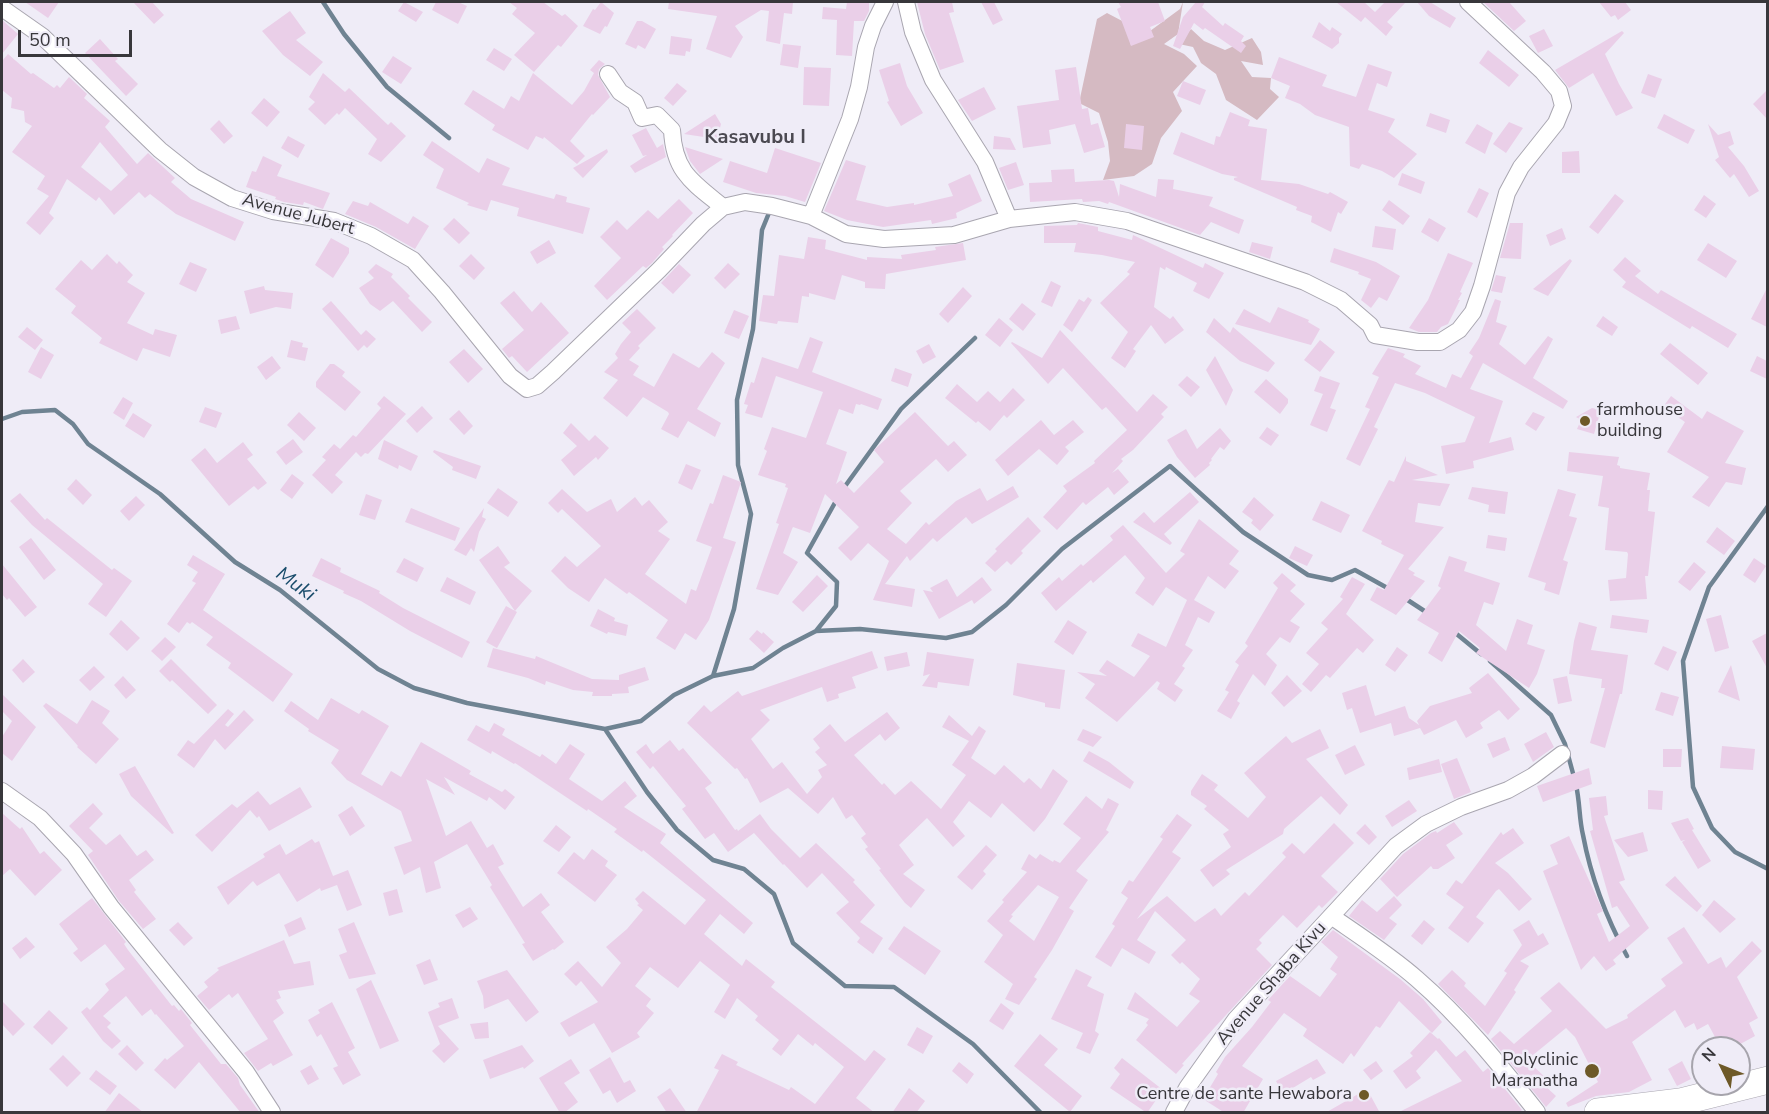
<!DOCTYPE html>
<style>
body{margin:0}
#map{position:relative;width:1769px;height:1114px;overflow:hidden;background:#efecf7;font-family:"Nunito Sans",sans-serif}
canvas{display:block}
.frame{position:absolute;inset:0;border:3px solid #38373b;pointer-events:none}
.north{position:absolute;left:1691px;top:1036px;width:60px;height:60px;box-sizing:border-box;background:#efecf7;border:2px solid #a6a4ac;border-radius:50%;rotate:313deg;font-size:16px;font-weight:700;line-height:24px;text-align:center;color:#38373b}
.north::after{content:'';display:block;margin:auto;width:21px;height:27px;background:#6e5928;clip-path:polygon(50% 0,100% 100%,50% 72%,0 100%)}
.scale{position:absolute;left:18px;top:30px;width:114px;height:27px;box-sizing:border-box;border:3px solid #38373b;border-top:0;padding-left:8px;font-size:18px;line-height:21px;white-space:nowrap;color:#38373b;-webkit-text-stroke:4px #efecf7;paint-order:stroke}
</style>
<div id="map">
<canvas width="1769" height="1114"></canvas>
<div class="frame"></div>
<div class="north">N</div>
<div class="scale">50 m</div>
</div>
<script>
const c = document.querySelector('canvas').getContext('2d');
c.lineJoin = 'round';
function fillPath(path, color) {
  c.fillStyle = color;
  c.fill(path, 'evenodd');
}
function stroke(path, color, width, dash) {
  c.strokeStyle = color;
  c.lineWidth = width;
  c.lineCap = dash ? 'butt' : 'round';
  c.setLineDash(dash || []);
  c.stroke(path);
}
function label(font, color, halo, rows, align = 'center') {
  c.font = font + ' "Nunito Sans",sans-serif';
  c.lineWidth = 5;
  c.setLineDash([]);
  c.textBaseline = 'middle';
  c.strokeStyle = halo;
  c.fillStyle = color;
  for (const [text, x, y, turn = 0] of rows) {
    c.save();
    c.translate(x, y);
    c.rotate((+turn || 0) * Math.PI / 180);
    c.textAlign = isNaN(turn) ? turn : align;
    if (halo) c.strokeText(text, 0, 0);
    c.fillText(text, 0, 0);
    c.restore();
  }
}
const green = new Path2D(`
 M 1183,2 L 1178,34 L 1164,44 L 1184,54 L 1197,66 L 1173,92 L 1182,111 L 1161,138 L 1152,164 L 1134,176 L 1103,180 L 1110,161 L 1108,142 L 1099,113 L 1079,103 L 1097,19 L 1107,13 L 1126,23 L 1131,45 L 1180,9 Z
 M 1191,29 L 1204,41 L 1225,50 L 1252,38 L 1261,52 L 1263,65 L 1241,61 L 1252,77 L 1271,78 L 1270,89 L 1279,97 L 1257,120 L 1226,100 L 1216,74 L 1201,63 L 1193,47 L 1179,44 Z`);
const stream = new Path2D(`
 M 323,2 L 344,34 L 387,87 L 449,138
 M 2,419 L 22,412 L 55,410 L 73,424 L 88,444 L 160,494 L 235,562 L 280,590 L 378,669 L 414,688 L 467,703 L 605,729 L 641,721 L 674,695 L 713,676 L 753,668 L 783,648 L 816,631 L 860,629 L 946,638 L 972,632 L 1006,605 L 1062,549 L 1170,466 L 1243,532 L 1308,575 L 1332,580 L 1355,570 L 1391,590
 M 843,489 L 901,409 L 975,338
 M 1768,506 L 1709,587 L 1683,661 L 1693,787 L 1712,828 L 1735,852 L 1768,869
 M 1403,597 L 1429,614
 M 816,631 L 836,606 L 837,582 L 807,553 L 837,499
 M 1453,631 L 1481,654
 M 1490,661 L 1551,715 L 1565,744 L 1574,777
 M 713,676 L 734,609 L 751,514 L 738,465 L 737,400 L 753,329 L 762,230 L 771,208
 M 605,729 L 647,792 L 677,830 L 713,860 L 744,869 L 774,894 L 793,943 L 845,986 L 894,987 L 973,1044 L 1040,1112
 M 1576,785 C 1580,802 1579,819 1583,835 C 1591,878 1607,919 1627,956`);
const building = new Path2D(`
 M 25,2 L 59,2 L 48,18 Z
 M 133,2 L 152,2 L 164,15 L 154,24 Z
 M 404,2 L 423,12 L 416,22 L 398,11 Z
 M 436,2 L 458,2 L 467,6 L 458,24 L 432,10 Z
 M 509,2 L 543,2 L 562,16 L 565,14 L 578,26 L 561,47 L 558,45 L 534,72 L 514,55 L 535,33 L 512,14 L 517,8 Z
 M 601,2 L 614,13 L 607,27 L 605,26 L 600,34 L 583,26 L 593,9 L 595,10 Z
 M 669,2 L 793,2 L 792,14 L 784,13 L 780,44 L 766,41 L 769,11 L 761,10 L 735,26 L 743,37 L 731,58 L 706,49 L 717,16 L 668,9 Z
 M 847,2 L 869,2 L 869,11 L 864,21 L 854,21 L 852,56 L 836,55 L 837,20 L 822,19 L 823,7 L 846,9 Z
 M 917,2 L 952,2 L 954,12 L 949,13 L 964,62 L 940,70 L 925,34 Z
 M 981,2 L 994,2 L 1003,20 L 993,25 Z
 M 1118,2 L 1158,2 L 1165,21 L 1150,27 L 1154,37 L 1131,46 L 1117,9 L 1121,7 Z
 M 1196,2 L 1205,2 L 1202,7 L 1223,26 L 1225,23 L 1244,36 L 1241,41 L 1246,46 L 1241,53 L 1205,28 L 1203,30 L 1194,23 L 1180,49 L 1173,46 L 1183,17 Z
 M 1336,2 L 1364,2 L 1375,12 L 1385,2 L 1406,2 L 1387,22 L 1393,27 L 1386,36 L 1365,17 L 1361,22 Z
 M 1417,2 L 1430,2 L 1456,18 L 1450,28 L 1429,16 Z
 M 1483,2 L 1509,2 L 1526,21 L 1514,31 Z
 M 1599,2 L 1625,2 L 1631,10 L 1618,20 L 1615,15 L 1611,17 Z
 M 290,11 L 306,33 L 296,40 L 323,62 L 310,76 L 283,55 L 262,31 Z
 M 2,20 L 18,34 L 2,54 Z
 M 637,21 L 642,21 L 656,29 L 645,49 L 638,45 L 636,49 L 625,44 Z
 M 1319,22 L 1330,31 L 1332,27 L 1342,34 L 1339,38 L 1339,43 L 1332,49 L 1312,37 Z
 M 1544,29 L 1553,46 L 1538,53 L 1529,36 Z
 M 1622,31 L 1624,33 L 1605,54 L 1619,84 L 1633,108 L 1616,116 L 1593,73 L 1569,88 L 1555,70 Z
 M 671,36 L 692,39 L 690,52 L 686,51 L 685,56 L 669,54 Z
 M 100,39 L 118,59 L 115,61 L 138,84 L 126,96 L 85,53 Z
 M 783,44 L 801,46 L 798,68 L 780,65 Z
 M 494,48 L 512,59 L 504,71 L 486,60 Z
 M 1488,50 L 1519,75 L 1509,87 L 1479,63 Z
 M 8,54 L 31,74 L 33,73 L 54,88 L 57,85 L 60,88 L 69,77 L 87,94 L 84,98 L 110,121 L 105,127 L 137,164 L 148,153 L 175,178 L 171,182 L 191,199 L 244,222 L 235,241 L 176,214 L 150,194 L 145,198 L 139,192 L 114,215 L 99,197 L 96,201 L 67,179 L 49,213 L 54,218 L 40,235 L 26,223 L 49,196 L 37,189 L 45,176 L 12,152 L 32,126 L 25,122 L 24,111 L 11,108 L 12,98 L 2,90 L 2,61 ZM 100,142 L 128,175 L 111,191 L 81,167 Z
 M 393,56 L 412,68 L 401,84 L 382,72 Z
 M 1279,57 L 1327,75 L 1322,86 L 1356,97 L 1368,64 L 1392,72 L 1387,87 L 1377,83 L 1368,110 L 1395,119 L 1388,132 L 1417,154 L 1394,178 L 1382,171 L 1362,164 L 1359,169 L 1350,166 L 1349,127 L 1315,115 L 1300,104 L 1285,98 L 1290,86 L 1271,78 Z
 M 599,60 L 605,64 L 599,69 L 598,75 L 610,97 L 593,115 L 592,114 L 570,141 L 585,156 L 577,164 L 544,137 L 543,139 L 536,136 L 528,150 L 492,130 L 495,125 L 464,104 L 473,90 L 504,109 L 511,96 L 519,101 L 533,73 L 572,105 L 584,91 L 594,73 L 590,70 Z
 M 900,63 L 907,86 L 923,113 L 901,126 L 887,102 L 889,101 L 879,70 Z
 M 804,67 L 831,68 L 829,106 L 803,105 Z
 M 1076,67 L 1082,109 L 1088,108 L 1091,125 L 1098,123 L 1105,147 L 1084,153 L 1075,124 L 1049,130 L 1051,144 L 1023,148 L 1017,106 L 1059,100 L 1055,70 Z
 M 323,73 L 345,92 L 349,88 L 388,125 L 391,122 L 406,136 L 381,162 L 368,154 L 377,139 L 345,108 L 339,115 L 337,113 L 325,125 L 308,109 L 315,102 L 309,97 Z
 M 1648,74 L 1662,79 L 1655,98 L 1641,93 Z
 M 1183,81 L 1206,90 L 1200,105 L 1177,96 Z
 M 677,83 L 687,91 L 673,106 L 664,98 Z
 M 984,87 L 996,109 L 972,121 L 958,100 Z
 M 1767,90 L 1767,119 L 1753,104 Z
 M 264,98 L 280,112 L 267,127 L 251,113 Z
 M 1230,112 L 1250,120 L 1248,126 L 1267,129 L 1261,180 L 1299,184 L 1328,194 L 1330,192 L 1348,202 L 1341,214 L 1338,212 L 1331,232 L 1311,222 L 1312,216 L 1296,210 L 1297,207 L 1234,180 L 1234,178 L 1238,177 L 1222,174 L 1173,154 L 1181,132 L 1214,145 L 1216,136 L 1220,137 Z
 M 1430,113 L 1450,120 L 1446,133 L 1426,126 Z
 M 715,114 L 721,124 L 717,139 L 684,134 Z
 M 1664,114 L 1695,130 L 1688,144 L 1657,128 Z
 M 219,120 L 233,136 L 224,144 L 210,129 Z
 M 1509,122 L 1523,128 L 1506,153 L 1493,144 Z
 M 1126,124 L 1144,126 L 1142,150 L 1124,148 Z
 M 1477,124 L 1493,133 L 1485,154 L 1465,143 Z
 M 1708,124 L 1718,135 L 1730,131 L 1734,144 L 1728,147 L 1744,166 L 1759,191 L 1749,197 L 1734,174 L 1730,178 L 1715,160 L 1719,157 Z
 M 646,128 L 657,148 L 663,144 L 666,157 L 635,173 L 630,166 L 647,155 L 643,156 L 632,135 Z
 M 288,136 L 305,145 L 298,158 L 281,148 Z
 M 994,136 L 1010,138 L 1016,150 L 993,149 Z
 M 432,141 L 479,173 L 487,158 L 510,168 L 502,185 L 554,199 L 556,194 L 567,197 L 566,202 L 590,208 L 583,234 L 517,216 L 519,208 L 491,200 L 487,211 L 467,205 L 469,203 L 436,188 L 444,169 L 423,155 Z
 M 685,147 L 723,159 L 700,174 L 690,161 Z
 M 775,148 L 821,163 L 805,202 L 785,196 L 756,193 L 723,182 L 730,161 L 767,173 Z
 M 607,149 L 608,152 L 583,178 L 573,168 Z
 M 1579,151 L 1580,173 L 1562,173 L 1562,152 Z
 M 263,156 L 282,165 L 277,176 L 330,193 L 323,209 L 304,202 L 303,205 L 284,202 L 275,199 L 276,197 L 246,187 L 252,171 L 256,172 Z
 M 846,160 L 866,166 L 856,200 L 887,207 L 914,203 L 914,205 L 953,196 L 948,184 L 970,174 L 982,201 L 956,213 L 957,218 L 932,224 L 931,220 L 883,227 L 847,220 L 824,211 Z
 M 1016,162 L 1024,185 L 1008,190 L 999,168 Z
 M 1074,169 L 1075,182 L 1109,180 L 1114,181 L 1119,197 L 1120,184 L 1156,197 L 1158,179 L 1174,180 L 1173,189 L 1213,197 L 1209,206 L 1244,220 L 1239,234 L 1211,222 L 1200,235 L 1109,202 L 1108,204 L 1099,201 L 1083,202 L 1082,199 L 1030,202 L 1029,183 L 1052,182 L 1051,170 Z
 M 1402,173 L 1425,182 L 1421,194 L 1398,185 Z
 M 1479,188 L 1489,193 L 1477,218 L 1467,212 Z
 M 1615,194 L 1624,201 L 1598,234 L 1589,227 Z
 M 1704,195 L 1716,204 L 1706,218 L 1694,210 Z
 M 679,199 L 693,213 L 672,235 L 673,236 L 662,247 L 664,249 L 652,263 L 646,268 L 643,266 L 607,300 L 594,286 L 621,258 L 600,237 L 617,220 L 627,230 L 648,210 L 658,219 Z
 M 1389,200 L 1410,216 L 1403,225 L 1382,210 Z
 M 353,201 L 368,206 L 370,202 L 408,224 L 413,216 L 429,226 L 415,249 L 376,227 L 345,214 Z
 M 454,218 L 470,233 L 459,244 L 443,229 Z
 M 1429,218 L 1446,228 L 1438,242 L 1421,232 Z
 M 1078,223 L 1098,227 L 1098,231 L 1132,240 L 1133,235 L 1203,268 L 1205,263 L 1224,273 L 1209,299 L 1193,291 L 1197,283 L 1166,267 L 1165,270 L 1160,267 L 1154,307 L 1170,319 L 1173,316 L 1184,330 L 1165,344 L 1151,325 L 1133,349 L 1136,351 L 1125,368 L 1111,358 L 1128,332 L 1100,303 L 1130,274 L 1127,272 L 1135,262 L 1102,255 L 1074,252 L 1076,243 L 1044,243 L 1044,226 L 1077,225 Z
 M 1510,223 L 1523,223 L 1521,259 L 1500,258 Z
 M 1375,226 L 1396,229 L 1393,250 L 1372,247 Z
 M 1562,228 L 1566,239 L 1550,246 L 1546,235 Z
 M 808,237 L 826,240 L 825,249 L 867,260 L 867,257 L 902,259 L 901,255 L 936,250 L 935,247 L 963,243 L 966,260 L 886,274 L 885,289 L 865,288 L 865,282 L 842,275 L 835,300 L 809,293 L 809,297 L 802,296 L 798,323 L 778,321 L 777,324 L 759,321 L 763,295 L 774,296 L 779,255 L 804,259 Z
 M 331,238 L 349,248 L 349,253 L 333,278 L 315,265 Z
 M 549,240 L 556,253 L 537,264 L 530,252 Z
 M 1252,242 L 1273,247 L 1270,259 L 1249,252 Z
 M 1708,243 L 1737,261 L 1726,278 L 1697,260 Z
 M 1334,248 L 1376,262 L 1400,276 L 1387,301 L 1379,297 L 1371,308 L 1361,300 L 1371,279 L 1358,274 L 1359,272 L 1330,262 Z
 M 1448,253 L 1473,263 L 1460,292 L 1462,293 L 1458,300 L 1460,300 L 1448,324 L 1441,327 L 1437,332 L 1419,332 L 1409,328 L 1428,300 Z
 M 107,254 L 117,264 L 119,261 L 133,275 L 127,282 L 145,293 L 127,323 L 153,335 L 155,329 L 177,335 L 170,357 L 143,348 L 137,361 L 99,343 L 102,338 L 71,313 L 76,306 L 55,289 L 81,260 L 92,270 Z
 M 471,254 L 485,268 L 474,280 L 459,266 Z
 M 1625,257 L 1641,271 L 1635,276 L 1658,294 L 1661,290 L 1737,334 L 1728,348 L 1692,326 L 1690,329 L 1622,287 L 1626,282 L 1613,270 Z
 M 1570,259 L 1572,261 L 1548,296 L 1533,289 Z
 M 190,262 L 207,269 L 196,292 L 179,284 Z
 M 728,263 L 740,274 L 725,289 L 714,278 Z
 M 376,264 L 393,274 L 391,277 L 410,296 L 408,298 L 432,322 L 422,332 L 393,301 L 380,311 L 370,304 L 359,288 L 374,278 L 368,272 Z
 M 679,264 L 691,275 L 673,294 L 661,283 Z
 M 1496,275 L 1506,277 L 1502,293 L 1491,291 Z
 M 1051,281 L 1061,286 L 1052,307 L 1041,302 Z
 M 264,286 L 265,290 L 293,293 L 291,309 L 276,307 L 250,314 L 244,291 Z
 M 963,287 L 972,296 L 948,323 L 939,314 Z
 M 1767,288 L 1767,327 L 1751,319 Z
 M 514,291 L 532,312 L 541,302 L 569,333 L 527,372 L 512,356 L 509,358 L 502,349 L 524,330 L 500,303 Z
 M 1088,297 L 1092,300 L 1072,332 L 1063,325 L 1079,299 L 1084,302 Z
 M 1495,299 L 1501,301 L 1496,322 L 1507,326 L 1499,344 L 1525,365 L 1548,336 L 1553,339 L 1533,378 L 1568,401 L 1563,409 L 1483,363 L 1470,389 L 1503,401 L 1489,443 L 1511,437 L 1514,450 L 1473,461 L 1474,468 L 1446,474 L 1441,446 L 1465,442 L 1475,417 L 1425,393 L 1395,383 L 1374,427 L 1378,429 L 1360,466 L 1346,459 L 1370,409 L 1365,407 L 1379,377 L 1372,374 L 1388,348 L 1405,354 L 1403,357 L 1421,366 L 1415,374 L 1446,388 L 1452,374 L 1461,378 L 1473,356 L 1469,353 L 1479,338 Z
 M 331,301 L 361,335 L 366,330 L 376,339 L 367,348 L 364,345 L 358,351 L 322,309 Z
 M 1022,303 L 1036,314 L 1023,331 L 1009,319 Z
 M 1278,307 L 1309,320 L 1308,322 L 1320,329 L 1311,345 L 1235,324 L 1244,309 L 1270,323 Z
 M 637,309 L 656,328 L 638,346 L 640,348 L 629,360 L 639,366 L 633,375 L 654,387 L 673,353 L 699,368 L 712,352 L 725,363 L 697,409 L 721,423 L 715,437 L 688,421 L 678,438 L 661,429 L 669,414 L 668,412 L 643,397 L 627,417 L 603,398 L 618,380 L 604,372 L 618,358 L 615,354 L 621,344 L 631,332 L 622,323 Z
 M 734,310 L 749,316 L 739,339 L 724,333 Z
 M 236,316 L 240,329 L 221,334 L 218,320 Z
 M 1603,316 L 1618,327 L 1612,336 L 1596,326 Z
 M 999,318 L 1013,330 L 1000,347 L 985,335 Z
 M 1214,318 L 1230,333 L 1233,327 L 1275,363 L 1268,372 L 1240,361 L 1206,332 Z
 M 27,327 L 43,340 L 35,350 L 18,337 Z
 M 1060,330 L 1137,412 L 1153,394 L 1168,407 L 1161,414 L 1164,417 L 1133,450 L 1121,459 L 1123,461 L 1112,473 L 1118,469 L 1129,482 L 1114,495 L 1108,487 L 1086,505 L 1083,502 L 1057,530 L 1043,517 L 1067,491 L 1063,486 L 1095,463 L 1094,461 L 1127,430 L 1106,407 L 1102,410 L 1063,368 L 1048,384 L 1011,343 L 1012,342 L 1042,358 Z
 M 810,337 L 823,342 L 812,372 L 882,399 L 878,410 L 861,404 L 860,405 L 856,404 L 853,414 L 839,409 L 826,444 L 847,452 L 836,484 L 841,480 L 854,493 L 884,462 L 874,450 L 915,412 L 948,446 L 954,441 L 967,455 L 948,472 L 936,459 L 900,491 L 912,503 L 887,529 L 906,544 L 926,522 L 929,525 L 956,501 L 980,488 L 987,501 L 1013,486 L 1019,497 L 972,524 L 966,517 L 937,542 L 933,538 L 910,561 L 907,556 L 885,584 L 915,589 L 912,607 L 873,600 L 889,561 L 868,543 L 851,561 L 838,548 L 859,527 L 825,494 L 810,533 L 793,527 L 792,529 L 783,553 L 798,562 L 778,595 L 756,589 L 779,524 L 776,523 L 788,488 L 785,487 L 786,484 L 758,475 L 767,451 L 764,449 L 772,427 L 806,438 L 823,392 L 776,376 L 762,418 L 745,413 L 748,405 L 744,404 L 751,382 L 754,383 L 762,357 L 798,369 Z
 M 291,340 L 303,343 L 302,347 L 308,348 L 305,361 L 287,357 Z
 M 1320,340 L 1335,352 L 1320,372 L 1304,360 Z
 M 1670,343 L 1708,373 L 1698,385 L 1660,354 Z
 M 929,344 L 936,357 L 923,364 L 916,351 Z
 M 41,347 L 54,355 L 41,379 L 28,372 Z
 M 464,349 L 483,369 L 468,383 L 449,362 Z
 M 272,356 L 281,368 L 266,380 L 257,367 Z
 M 1215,356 L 1233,390 L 1226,406 L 1206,370 Z
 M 1757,356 L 1767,361 L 1767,379 L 1750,371 Z
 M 330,364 L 334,364 L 345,372 L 342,376 L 361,392 L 345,411 L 316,387 L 316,382 Z
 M 895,368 L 912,374 L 908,387 L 891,381 Z
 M 1187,376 L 1200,387 L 1191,397 L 1178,385 Z
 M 1320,376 L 1340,383 L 1330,408 L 1336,410 L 1327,432 L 1310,425 L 1323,394 L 1314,391 Z
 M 1266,379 L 1288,399 L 1288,403 L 1280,414 L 1254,392 Z
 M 957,384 L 977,402 L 988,391 L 1000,402 L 1013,388 L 1025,400 L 1007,418 L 1004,415 L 990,431 L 978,421 L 976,423 L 945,398 Z
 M 384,396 L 406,414 L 368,454 L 365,453 L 361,457 L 356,452 L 335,475 L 343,482 L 332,494 L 312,475 L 326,460 L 322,457 L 334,444 L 340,449 L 353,435 L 356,437 L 381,408 L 377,404 Z
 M 1671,396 L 1702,419 L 1707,411 L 1744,431 L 1725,463 L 1746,468 L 1742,485 L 1726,482 L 1709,507 L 1692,497 L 1709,477 L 1667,452 L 1685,422 L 1663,407 Z
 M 123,397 L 133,403 L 124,420 L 113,413 Z
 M 422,406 L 433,418 L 417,433 L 406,421 Z
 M 205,407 L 222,413 L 216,428 L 199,422 Z
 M 1592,408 L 1601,410 L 1594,434 L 1577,429 L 1581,420 L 1576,417 Z
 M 459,410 L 473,426 L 464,435 L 449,419 Z
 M 299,412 L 316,428 L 304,441 L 287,425 Z
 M 1533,412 L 1545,417 L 1536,431 L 1525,424 Z
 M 133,413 L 152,425 L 144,438 L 125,426 Z
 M 1041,420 L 1054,435 L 1073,420 L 1084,432 L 1065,447 L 1069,451 L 1057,465 L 1039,449 L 1008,476 L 995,460 Z
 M 571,423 L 589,441 L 595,435 L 609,448 L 598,460 L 596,457 L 574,476 L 561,460 L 577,446 L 563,433 Z
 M 1267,427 L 1279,435 L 1271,446 L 1259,438 Z
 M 1220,428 L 1231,441 L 1224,450 L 1220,447 L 1211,459 L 1212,460 L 1209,463 L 1210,465 L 1195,478 L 1177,457 L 1167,440 L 1186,429 L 1197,449 Z
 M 293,439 L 303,452 L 286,465 L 276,452 Z
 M 384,440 L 418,456 L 411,471 L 399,465 L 398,469 L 378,459 Z
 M 243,442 L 253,455 L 247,459 L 267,483 L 258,490 L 254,486 L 229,506 L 191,460 L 205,448 L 217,463 Z
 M 434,450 L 481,466 L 476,479 L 452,470 L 453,467 L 433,452 Z
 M 1569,452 L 1619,457 L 1617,465 L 1620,466 L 1620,468 L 1650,473 L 1647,490 L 1650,490 L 1648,511 L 1655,512 L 1648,576 L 1645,576 L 1647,599 L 1610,601 L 1608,580 L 1626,578 L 1628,554 L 1627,552 L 1605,550 L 1609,508 L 1598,506 L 1603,476 L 1567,471 Z
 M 1406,456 L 1406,461 L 1438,475 L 1412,480 L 1450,484 L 1440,506 L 1418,503 L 1415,522 L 1444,527 L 1408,569 L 1415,573 L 1413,575 L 1425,581 L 1396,615 L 1370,600 L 1377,587 L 1384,590 L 1404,555 L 1381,544 L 1382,541 L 1362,531 L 1389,480 L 1394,482 Z
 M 686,464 L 701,470 L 692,490 L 678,483 Z
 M 292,474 L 304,483 L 292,499 L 280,490 Z
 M 723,475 L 741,482 L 723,538 L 736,542 L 709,620 L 696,640 L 685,633 L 675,650 L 656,638 L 668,620 L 629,592 L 627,594 L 605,578 L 589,602 L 568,588 L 551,571 L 565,556 L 577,567 L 601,546 L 562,509 L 558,513 L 548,503 L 562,489 L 587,512 L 611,499 L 617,512 L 635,497 L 642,506 L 649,500 L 668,522 L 658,531 L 670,539 L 645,574 L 686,604 L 691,589 L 696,591 L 712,547 L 696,541 L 710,503 L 713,504 Z
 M 76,479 L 92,495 L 83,505 L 67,489 Z
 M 1472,487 L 1508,492 L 1505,514 L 1488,512 L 1489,505 L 1468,499 Z
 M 498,488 L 518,502 L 508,517 L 487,503 Z
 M 1558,489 L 1576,494 L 1569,516 L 1577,518 L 1563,560 L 1568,562 L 1559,595 L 1544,590 L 1546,583 L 1528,577 Z
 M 1190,492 L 1199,502 L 1164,534 L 1172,543 L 1170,545 L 1133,522 L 1144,512 L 1154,523 Z
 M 20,493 L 45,520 L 47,518 L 112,570 L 114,568 L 132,581 L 106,617 L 88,604 L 103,584 L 32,525 L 10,501 Z
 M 366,494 L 382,500 L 375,520 L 359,515 Z
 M 136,496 L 145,505 L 129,521 L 120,511 Z
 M 1254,497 L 1274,515 L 1260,531 L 1251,523 L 1253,520 L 1242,512 Z
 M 1321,501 L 1350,515 L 1341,533 L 1312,520 Z
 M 411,508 L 460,528 L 455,541 L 405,522 Z
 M 484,508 L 482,517 L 486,519 L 479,532 L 474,552 L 471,548 L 466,556 L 454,550 Z
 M 1028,517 L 1041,531 L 1021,551 L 1023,553 L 1011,565 L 1007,561 L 995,572 L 985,563 L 997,551 L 995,549 Z
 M 1199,519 L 1239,551 L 1229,564 L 1239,571 L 1225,589 L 1208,576 L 1194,600 L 1215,612 L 1209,623 L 1198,617 L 1185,645 L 1193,650 L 1182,666 L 1185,668 L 1174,684 L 1183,690 L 1175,702 L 1157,689 L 1160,683 L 1157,681 L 1117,722 L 1085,698 L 1095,684 L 1077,672 L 1107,676 L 1099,671 L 1107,660 L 1134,677 L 1150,656 L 1131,646 L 1138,633 L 1166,647 L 1187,600 L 1166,587 L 1153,606 L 1135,593 L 1145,578 L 1125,555 L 1093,583 L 1091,580 L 1056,611 L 1041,593 L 1059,577 L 1062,581 L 1081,564 L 1083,566 L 1113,540 L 1110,536 L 1123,525 L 1166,573 L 1185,554 L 1180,551 Z
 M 1717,527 L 1735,541 L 1724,555 L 1706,542 Z
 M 1488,535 L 1507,538 L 1505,551 L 1486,548 Z
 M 31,538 L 56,570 L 44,580 L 19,547 Z
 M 498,546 L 510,563 L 504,567 L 532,591 L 515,611 L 479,560 Z
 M 1295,546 L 1313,555 L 1307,566 L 1289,558 Z
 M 193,555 L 225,574 L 203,610 L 293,674 L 273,702 L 228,668 L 231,663 L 206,645 L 213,637 L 192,622 L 190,624 L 187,622 L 179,633 L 167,624 L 196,583 L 192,581 L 198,572 L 187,565 Z
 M 1449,556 L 1467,562 L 1464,571 L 1500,583 L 1493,605 L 1484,602 L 1476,625 L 1506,651 L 1517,619 L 1533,625 L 1527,644 L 1545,650 L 1537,674 L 1529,688 L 1476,653 L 1480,648 L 1459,631 L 1442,662 L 1428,653 L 1439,633 L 1417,620 L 1441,588 L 1438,586 Z
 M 321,558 L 341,568 L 340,572 L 380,591 L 379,593 L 403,608 L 470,642 L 462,658 L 410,631 L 361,601 L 343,593 L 344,591 L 312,576 Z
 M 404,558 L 424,568 L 417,582 L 396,572 Z
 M 1754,558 L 1766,566 L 1755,583 L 1743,575 Z
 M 1694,562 L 1706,572 L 1690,591 L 1678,582 Z
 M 2,564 L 37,607 L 25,617 L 9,598 L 7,600 L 2,594 Z
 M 1282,573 L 1296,585 L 1290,591 L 1305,604 L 1290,621 L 1300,627 L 1290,643 L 1280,637 L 1266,654 L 1277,665 L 1265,686 L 1253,674 L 1237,701 L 1240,703 L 1231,719 L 1217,711 L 1229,692 L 1225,690 L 1239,665 L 1235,662 L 1248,646 L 1245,643 L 1278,588 L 1273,583 Z
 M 817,575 L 828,586 L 803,612 L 792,602 Z
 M 447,577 L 476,592 L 470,605 L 440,591 Z
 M 982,577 L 992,590 L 974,604 L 972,600 L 939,619 L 923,590 L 933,592 L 930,588 L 947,579 L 957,597 Z
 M 1352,577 L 1365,584 L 1346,614 L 1374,640 L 1363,653 L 1357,648 L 1330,678 L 1326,675 L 1311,692 L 1302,684 L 1319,664 L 1306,653 L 1328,629 L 1321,623 L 1343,599 L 1340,597 Z
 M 506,606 L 517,612 L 497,648 L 486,642 Z
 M 598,609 L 615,618 L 614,621 L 628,625 L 626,636 L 608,632 L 607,634 L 590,626 Z
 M 1612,615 L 1649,620 L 1647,633 L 1610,628 Z
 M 1721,615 L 1729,648 L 1715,652 L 1706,619 Z
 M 121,620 L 140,638 L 127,651 L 109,634 Z
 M 1068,620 L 1087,632 L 1073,655 L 1054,642 Z
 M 1579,622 L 1597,627 L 1591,650 L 1628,655 L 1622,694 L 1620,694 L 1605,748 L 1590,743 L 1605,688 L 1601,688 L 1602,679 L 1569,674 L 1574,641 Z
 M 757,630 L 762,634 L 763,632 L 774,642 L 764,653 L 749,639 Z
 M 1767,633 L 1767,668 L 1752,641 Z
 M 165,637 L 176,647 L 162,661 L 151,651 Z
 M 1663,646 L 1677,652 L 1668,671 L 1654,664 Z
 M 1397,647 L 1408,655 L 1395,672 L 1385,665 Z
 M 493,648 L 535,659 L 536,656 L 592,679 L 619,680 L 619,675 L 645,667 L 649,680 L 628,687 L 629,693 L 612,694 L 612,696 L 592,696 L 593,692 L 573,690 L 546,681 L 545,685 L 528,678 L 487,667 Z
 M 872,651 L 878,668 L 852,677 L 856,688 L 838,694 L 839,698 L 827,702 L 822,687 L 760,710 L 770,720 L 751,739 L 773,769 L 782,762 L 807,794 L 822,777 L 818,770 L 827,765 L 815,752 L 820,748 L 813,739 L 830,724 L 845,742 L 887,712 L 900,728 L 885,741 L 880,734 L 854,755 L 882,785 L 884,783 L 895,795 L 911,781 L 941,809 L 966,775 L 952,765 L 969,741 L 942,727 L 949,715 L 972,736 L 979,726 L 986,731 L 971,758 L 995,775 L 1004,765 L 1024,783 L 1029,778 L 1041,789 L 1053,769 L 1068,781 L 1045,819 L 1034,832 L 1002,803 L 991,818 L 969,801 L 953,822 L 965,836 L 953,847 L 927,818 L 899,845 L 914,865 L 903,874 L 925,890 L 911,908 L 905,903 L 879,870 L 881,869 L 865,849 L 868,847 L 861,838 L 866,834 L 852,815 L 846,819 L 833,797 L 818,814 L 788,788 L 760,803 L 747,778 L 745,779 L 737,768 L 735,769 L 687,723 L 704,705 L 711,712 L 738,691 L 742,696 Z
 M 907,652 L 910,666 L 887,671 L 884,657 Z
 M 927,652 L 974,659 L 969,686 L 938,682 L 937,688 L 922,686 L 930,674 L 923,676 Z
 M 23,659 L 35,672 L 23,683 L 12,670 Z
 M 171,659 L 217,705 L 208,714 L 172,680 L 170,682 L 159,671 Z
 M 1017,663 L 1065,670 L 1060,709 L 1045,707 L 1045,703 L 1013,695 Z
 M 1731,665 L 1740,701 L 1718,692 Z
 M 94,666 L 105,677 L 90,691 L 79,680 Z
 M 1488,673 L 1520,709 L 1508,720 L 1499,710 L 1480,723 L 1483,728 L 1466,738 L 1456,720 L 1424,735 L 1420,728 L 1394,736 L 1391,723 L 1360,733 L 1352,708 L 1347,710 L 1342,693 L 1366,685 L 1375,716 L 1405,706 L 1409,718 L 1419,725 L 1417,721 L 1430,706 L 1472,693 L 1469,688 Z
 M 1287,675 L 1302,691 L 1284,707 L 1271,693 Z
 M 123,676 L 136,690 L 126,699 L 114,685 Z
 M 1567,676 L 1572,701 L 1558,704 L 1553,679 Z
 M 1661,692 L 1679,697 L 1673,716 L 1655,710 Z
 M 2,694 L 36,727 L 12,761 L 2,753 L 2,737 L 12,721 L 2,711 Z
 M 331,698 L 359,714 L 362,710 L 389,726 L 361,774 L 382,786 L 391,771 L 401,777 L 421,742 L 471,771 L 469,774 L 502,792 L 505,789 L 515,797 L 505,810 L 489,797 L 487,801 L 444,777 L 455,795 L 426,779 L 446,836 L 471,821 L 487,848 L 493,844 L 504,864 L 498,867 L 523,907 L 541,893 L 550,905 L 541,912 L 564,942 L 554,950 L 553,949 L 533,961 L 522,944 L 525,943 L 490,887 L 492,885 L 467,844 L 434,862 L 441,888 L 426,893 L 420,867 L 404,875 L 394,847 L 412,841 L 401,811 L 347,780 L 331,763 L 339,750 L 308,731 L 309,729 L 284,711 L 291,701 L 318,720 Z
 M 92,700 L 110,711 L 102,723 L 119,739 L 96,764 L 77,747 L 78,746 L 43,706 L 46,703 L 77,724 Z
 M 228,709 L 234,714 L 225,725 L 228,727 L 244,710 L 254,720 L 225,750 L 215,739 L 194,768 L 177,755 L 188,740 L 194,744 Z
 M 494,723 L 505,729 L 502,735 L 540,757 L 542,754 L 556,764 L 570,744 L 585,754 L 569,779 L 602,801 L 625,781 L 637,796 L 624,807 L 666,834 L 660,843 L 753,923 L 744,934 L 720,914 L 704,934 L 742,966 L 746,959 L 775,982 L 771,987 L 865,1061 L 874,1050 L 886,1059 L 856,1098 L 875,1113 L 696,1113 L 719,1070 L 714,1068 L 722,1054 L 738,1062 L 736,1065 L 789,1090 L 791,1087 L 815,1104 L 844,1067 L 815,1043 L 813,1046 L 798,1034 L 781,1056 L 772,1049 L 779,1040 L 755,1020 L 758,1016 L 737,998 L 725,1019 L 714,1012 L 730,985 L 700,961 L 678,988 L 650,967 L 635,986 L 651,999 L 646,1006 L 654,1013 L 637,1033 L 640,1037 L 612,1053 L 594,1023 L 569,1037 L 560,1023 L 598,1002 L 581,981 L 576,986 L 564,974 L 578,961 L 602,987 L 621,963 L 606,947 L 627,929 L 643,910 L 637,905 L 639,904 L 635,899 L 643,891 L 685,925 L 706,900 L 643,850 L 642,852 L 614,832 L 617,829 L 588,809 L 587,811 L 515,763 L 514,764 L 492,751 L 491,754 L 467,740 L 476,725 L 489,732 Z
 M 1083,729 L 1102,737 L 1093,747 L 1077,740 Z
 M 1320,729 L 1329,748 L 1306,759 L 1348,805 L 1340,815 L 1321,796 L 1284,829 L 1283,834 L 1226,870 L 1230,874 L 1213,887 L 1200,870 L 1231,847 L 1223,834 L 1229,830 L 1204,809 L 1207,806 L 1191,795 L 1191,791 L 1202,774 L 1218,785 L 1214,790 L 1248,818 L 1266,797 L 1244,773 L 1286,736 L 1292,743 Z
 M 1546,732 L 1554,747 L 1533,762 L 1524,744 Z
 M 1505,737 L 1510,750 L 1493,758 L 1487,744 Z
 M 670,740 L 679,751 L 683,748 L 712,783 L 705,788 L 735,830 L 737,829 L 738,831 L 760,814 L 771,829 L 800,858 L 816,843 L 855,880 L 853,882 L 875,905 L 860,922 L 883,938 L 873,954 L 857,942 L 860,938 L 836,913 L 849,902 L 822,873 L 807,888 L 784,864 L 783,865 L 754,833 L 728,852 L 714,833 L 705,839 L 682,809 L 686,806 L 653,766 L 650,769 L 636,752 L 646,744 L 653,754 Z
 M 1355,745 L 1365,765 L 1345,775 L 1335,755 Z
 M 1722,746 L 1755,749 L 1753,770 L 1720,768 Z
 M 1663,749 L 1682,749 L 1681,767 L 1663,767 Z
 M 1089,751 L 1109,762 L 1134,782 L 1130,789 L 1083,761 Z
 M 1457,758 L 1471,792 L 1454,799 L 1441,764 Z
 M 1439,759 L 1442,772 L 1409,780 L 1407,768 Z
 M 135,766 L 174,833 L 172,834 L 131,796 L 119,774 Z
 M 1589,768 L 1592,784 L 1543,802 L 1537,786 Z
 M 300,787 L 312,807 L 269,831 L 259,816 L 257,818 L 250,810 L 212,852 L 195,835 L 232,804 L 237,808 L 258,791 L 270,805 Z
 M 1648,790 L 1663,791 L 1662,810 L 1648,809 Z
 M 1086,796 L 1102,809 L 1108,798 L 1119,804 L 1106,830 L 1109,832 L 1076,871 L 1088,880 L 1069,908 L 1074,911 L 1052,950 L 1034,977 L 1037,979 L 1019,1005 L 1005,999 L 1013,984 L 984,962 L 1003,935 L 987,921 L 1004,902 L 1002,900 L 1027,872 L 1021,869 L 1029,854 L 1036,859 L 1040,854 L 1053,862 L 1054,860 L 1060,863 L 1081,838 L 1063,824 ZM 1038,885 L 1059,897 L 1034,941 L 1009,921 L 1013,916 L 1011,915 Z
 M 1606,796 L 1608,815 L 1604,816 L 1625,880 L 1619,882 L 1649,928 L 1613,960 L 1616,964 L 1606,971 L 1594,956 L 1581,970 L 1543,871 L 1558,864 L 1550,845 L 1569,836 L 1603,911 L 1597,914 L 1609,942 L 1630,926 L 1617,906 L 1612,908 L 1590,831 L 1593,830 L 1589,798 Z
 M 1409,800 L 1417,811 L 1392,827 L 1385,816 Z
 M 93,803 L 103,814 L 89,828 L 106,845 L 120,834 L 137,856 L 146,850 L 154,860 L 129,880 L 136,890 L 134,892 L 156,919 L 143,929 L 119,901 L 88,855 L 93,851 L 69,826 Z
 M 352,806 L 365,826 L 350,836 L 338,815 Z
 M 2,813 L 20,829 L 22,827 L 40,854 L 44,851 L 62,870 L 35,896 L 10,869 L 2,876 Z
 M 1177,814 L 1192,825 L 1172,852 L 1181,858 L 1137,919 L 1167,896 L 1195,922 L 1215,908 L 1221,916 L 1245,892 L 1249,896 L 1286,857 L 1282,853 L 1292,843 L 1304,854 L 1334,823 L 1354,843 L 1321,876 L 1338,892 L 1322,908 L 1319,905 L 1297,928 L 1283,915 L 1259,940 L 1262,943 L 1256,949 L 1272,965 L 1215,1027 L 1182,1064 L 1184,1065 L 1176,1074 L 1136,1040 L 1148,1025 L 1146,1023 L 1149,1019 L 1127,1009 L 1135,992 L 1177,1027 L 1200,1001 L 1189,994 L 1200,979 L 1182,962 L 1180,964 L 1171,955 L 1186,940 L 1155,911 L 1137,940 L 1156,952 L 1149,964 L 1122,948 L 1111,967 L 1095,957 L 1115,926 L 1112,924 L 1128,898 L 1121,893 L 1129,880 L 1133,882 L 1163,839 L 1160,837 Z
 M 1688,818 L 1694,829 L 1692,830 L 1711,861 L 1698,869 L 1682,842 L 1685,840 L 1681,841 L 1671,823 Z
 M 1454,822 L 1463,834 L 1446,845 L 1455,858 L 1438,869 L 1433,869 L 1431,866 L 1397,897 L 1380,879 L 1403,854 L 1431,833 L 1436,831 L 1437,833 Z
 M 1365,824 L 1377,837 L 1369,845 L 1356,833 Z
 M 556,825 L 571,837 L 559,852 L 543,841 Z
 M 1513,828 L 1524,843 L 1495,863 L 1508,873 L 1532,899 L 1519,911 L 1499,889 L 1496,891 L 1476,917 L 1484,923 L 1468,943 L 1448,928 L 1464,907 L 1446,894 L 1456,880 L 1462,884 L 1501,832 L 1503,835 Z
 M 1643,832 L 1648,851 L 1628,857 L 1614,840 Z
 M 312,839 L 315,843 L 319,841 L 333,876 L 348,870 L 362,905 L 347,911 L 337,885 L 321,891 L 320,888 L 297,902 L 279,873 L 257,886 L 253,881 L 228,905 L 217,887 L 265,857 L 263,854 L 280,844 L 286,855 Z
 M 986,845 L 997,855 L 983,871 L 986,874 L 972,890 L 957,877 Z
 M 592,849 L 608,861 L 605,866 L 617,875 L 595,902 L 557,873 L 574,852 L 584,860 Z
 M 1675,876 L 1702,906 L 1697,912 L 1665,885 Z
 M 397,889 L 403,912 L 389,916 L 383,893 Z
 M 1394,896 L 1402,905 L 1389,918 L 1397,924 L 1384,940 L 1349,916 L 1362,900 L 1377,912 Z
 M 92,898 L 126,942 L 124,944 L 128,950 L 172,1006 L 174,1005 L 179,1011 L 181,1009 L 192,1023 L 190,1025 L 221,1064 L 226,1064 L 238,1078 L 240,1085 L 260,1113 L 241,1113 L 199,1062 L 175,1089 L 154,1070 L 165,1058 L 167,1060 L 184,1046 L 156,1014 L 155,1015 L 151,1009 L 142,1016 L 126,996 L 103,1016 L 111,1023 L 107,1027 L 121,1041 L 112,1049 L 103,1041 L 81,1012 L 87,1007 L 90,1010 L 109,990 L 105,984 L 125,969 L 105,944 L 81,962 L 73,953 L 78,949 L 59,924 Z
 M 1714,900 L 1736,919 L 1720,933 L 1702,915 Z
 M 470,907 L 478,919 L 463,928 L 455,915 Z
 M 301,917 L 306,929 L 289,937 L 284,925 Z
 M 1424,920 L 1435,929 L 1422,945 L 1411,936 Z
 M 1529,920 L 1538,936 L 1543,933 L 1549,944 L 1520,961 L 1529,966 L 1514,990 L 1516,992 L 1488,1035 L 1438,984 L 1452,970 L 1466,983 L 1464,986 L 1485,1006 L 1507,973 L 1504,971 L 1522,945 L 1513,930 Z
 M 178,922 L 193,938 L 184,946 L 169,930 Z
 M 354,922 L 376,974 L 349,979 L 339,955 L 347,952 L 338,929 Z
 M 904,926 L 941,951 L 925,975 L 888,949 Z
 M 1684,927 L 1708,964 L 1721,957 L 1726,968 L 1752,941 L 1762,951 L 1737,977 L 1758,1018 L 1749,1023 L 1755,1036 L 1733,1048 L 1721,1048 L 1708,1024 L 1697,1030 L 1694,1023 L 1685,1028 L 1675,1010 L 1632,1042 L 1652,1080 L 1629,1092 L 1596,1096 L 1568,1107 L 1566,1103 L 1598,1082 L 1575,1037 L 1566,1028 L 1527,1060 L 1548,1080 L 1544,1085 L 1556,1096 L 1546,1107 L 1491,1039 L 1500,1031 L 1514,1044 L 1552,1011 L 1540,998 L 1559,982 L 1606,1029 L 1628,1018 L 1627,1015 L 1666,986 L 1661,979 L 1683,963 L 1667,938 Z
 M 1333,930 L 1400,979 L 1423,999 L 1442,1022 L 1432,1033 L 1399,1001 L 1380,1028 L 1376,1026 L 1354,1057 L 1351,1053 L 1343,1064 L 1303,1036 L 1307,1029 L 1284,1013 L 1242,1066 L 1263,1079 L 1243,1113 L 1225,1113 L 1203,1099 L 1218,1074 L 1216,1072 L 1225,1057 L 1252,1027 L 1271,1002 L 1268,1000 L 1290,976 L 1320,997 L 1337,974 L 1330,969 L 1338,957 L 1321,942 Z
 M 26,937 L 35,947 L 20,959 L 12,948 Z
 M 284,940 L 294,964 L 310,961 L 314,985 L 278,991 L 281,998 L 276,1000 L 284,1013 L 273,1021 L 293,1055 L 273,1066 L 271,1063 L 258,1071 L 244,1053 L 268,1039 L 238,993 L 232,998 L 229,994 L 209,1010 L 197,996 L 208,987 L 204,982 L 219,970 L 217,968 Z
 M 430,959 L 438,980 L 424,985 L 416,965 Z
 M 1076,969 L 1092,977 L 1087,986 L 1104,994 L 1095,1031 L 1099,1034 L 1090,1054 L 1076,1048 L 1083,1033 L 1051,1019 Z
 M 507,970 L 539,1012 L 526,1022 L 508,999 L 484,1009 L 483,996 L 477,981 Z
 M 371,980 L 399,1041 L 380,1049 L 356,989 Z
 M 452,998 L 459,1018 L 438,1026 L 459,1049 L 444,1063 L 432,1051 L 440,1044 L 428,1012 L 440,1007 L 438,1003 Z
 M 2,1001 L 25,1024 L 13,1036 L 2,1024 Z
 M 332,1002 L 355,1048 L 348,1052 L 361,1075 L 343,1085 L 333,1068 L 338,1066 L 321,1034 L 317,1037 L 308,1020 L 320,1013 L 318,1010 Z
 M 1001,1003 L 1014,1013 L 1003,1030 L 989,1021 Z
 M 49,1010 L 68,1028 L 52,1045 L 33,1027 Z
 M 488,1022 L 489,1038 L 475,1039 L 470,1024 Z
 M 917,1027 L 933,1036 L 923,1054 L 907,1045 Z
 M 1430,1032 L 1438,1039 L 1439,1038 L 1456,1057 L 1465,1050 L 1483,1072 L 1488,1068 L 1522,1110 L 1518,1113 L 1397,1113 L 1462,1081 L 1436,1050 L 1416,1071 L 1421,1078 L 1406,1089 L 1393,1071 L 1413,1056 L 1410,1053 Z
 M 1040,1034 L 1058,1049 L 1044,1065 L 1082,1096 L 1070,1112 L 1014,1066 Z
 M 127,1045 L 144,1063 L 136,1071 L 118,1054 Z
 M 522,1045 L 534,1061 L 524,1069 L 523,1067 L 490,1079 L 483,1060 Z
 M 63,1055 L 81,1073 L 67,1087 L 49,1069 Z
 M 610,1057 L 624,1083 L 630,1080 L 636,1091 L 617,1103 L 610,1090 L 603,1094 L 589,1070 Z
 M 1122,1058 L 1163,1090 L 1147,1113 L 1110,1088 L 1120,1074 L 1114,1068 Z
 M 571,1059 L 580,1073 L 564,1083 L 578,1102 L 564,1113 L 560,1113 L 539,1078 Z
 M 1317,1059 L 1326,1073 L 1313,1080 L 1311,1077 L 1283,1094 L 1276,1081 Z
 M 1376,1061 L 1383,1071 L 1371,1080 L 1363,1070 Z
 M 1682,1061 L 1691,1079 L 1677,1086 L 1668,1069 Z
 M 959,1062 L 974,1074 L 967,1084 L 952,1071 Z
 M 311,1065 L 319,1079 L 308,1085 L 300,1071 Z
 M 96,1070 L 117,1086 L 110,1095 L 89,1079 Z
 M 670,1088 L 687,1113 L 667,1113 L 657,1097 Z
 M 909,1088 L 925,1101 L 916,1113 L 892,1113 Z
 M 1367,1089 L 1380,1113 L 1325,1113 Z
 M 119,1093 L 144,1113 L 104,1113 Z`);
const minor = new Path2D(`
 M 906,2 L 913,32 L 933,80 L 985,162 L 1009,219
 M 2,8 L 42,36 L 160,150 L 194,177 L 232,198 L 273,211 L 334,221 L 371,236 L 413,260 L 442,292 L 510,376 L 527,389 L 537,386 L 553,372 L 659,270 L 703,224 L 723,207 L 745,202 L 772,206 L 811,216 L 846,234 L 884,239 L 954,235 L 1009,219 L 1075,212 L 1127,221 L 1305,282 L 1341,300 L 1370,325 L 1375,335 L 1418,342 L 1440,342 L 1459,330 L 1473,312 L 1482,286 L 1507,193 L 1521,167 L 1556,123 L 1563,106 L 1559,91 L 1543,72 L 1468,2
 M 608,74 L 620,92 L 635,102 L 642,118 L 657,115 L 672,130 C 674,172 692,182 723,207
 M 811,216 L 850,119 L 859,87 L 866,47 L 873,26 L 885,2
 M 2,791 L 40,818 L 74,854 L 111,907 L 246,1072 L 272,1112
 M 1331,916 C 1360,936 1391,956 1417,979 C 1462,1018 1500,1065 1537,1112
 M 1174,1112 L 1187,1088 L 1236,1019 L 1396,846 L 1426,824 L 1461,807 L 1508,790 L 1533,776 L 1562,754`);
const trunk = new Path2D(`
 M 1598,1112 L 1680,1102 L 1768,1080`);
const markers = [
 [1585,421,6,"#6e5928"],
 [1592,1071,8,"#6e5928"],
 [1364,1095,6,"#6e5928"]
];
const streetNames = [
 ["Avenue Jubert",298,215,15],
 ["Avenue Shaba Kivu",1272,984,-49]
];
const poiNames = [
 ["farmhouse",1597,411,"left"],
 ["building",1597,432,"left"],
 ["Polyclinic",1578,1061],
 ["Maranatha",1578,1082],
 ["Centre de sante Hewabora",1352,1095]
];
const neighbourhoodNames = [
 ["Kasavubu I",755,138]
];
const waterNames = [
 ["Muki",295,585,36]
];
fillPath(green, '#d5bac2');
stroke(stream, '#6f8392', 4.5);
fillPath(building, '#eacfe8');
stroke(minor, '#a9a6b0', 18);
stroke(trunk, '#a9a6b0', 28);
stroke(minor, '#fff', 16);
stroke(trunk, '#fff', 27);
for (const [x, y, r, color] of markers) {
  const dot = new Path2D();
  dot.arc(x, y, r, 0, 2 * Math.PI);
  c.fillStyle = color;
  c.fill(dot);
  stroke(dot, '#efecf7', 2);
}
label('18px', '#38373b', '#efecf7', streetNames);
label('18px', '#38373b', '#efecf7', poiNames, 'right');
label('bold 20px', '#4b4951', '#efecf7', neighbourhoodNames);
label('italic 20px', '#194c6b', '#efecf7', waterNames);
</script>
